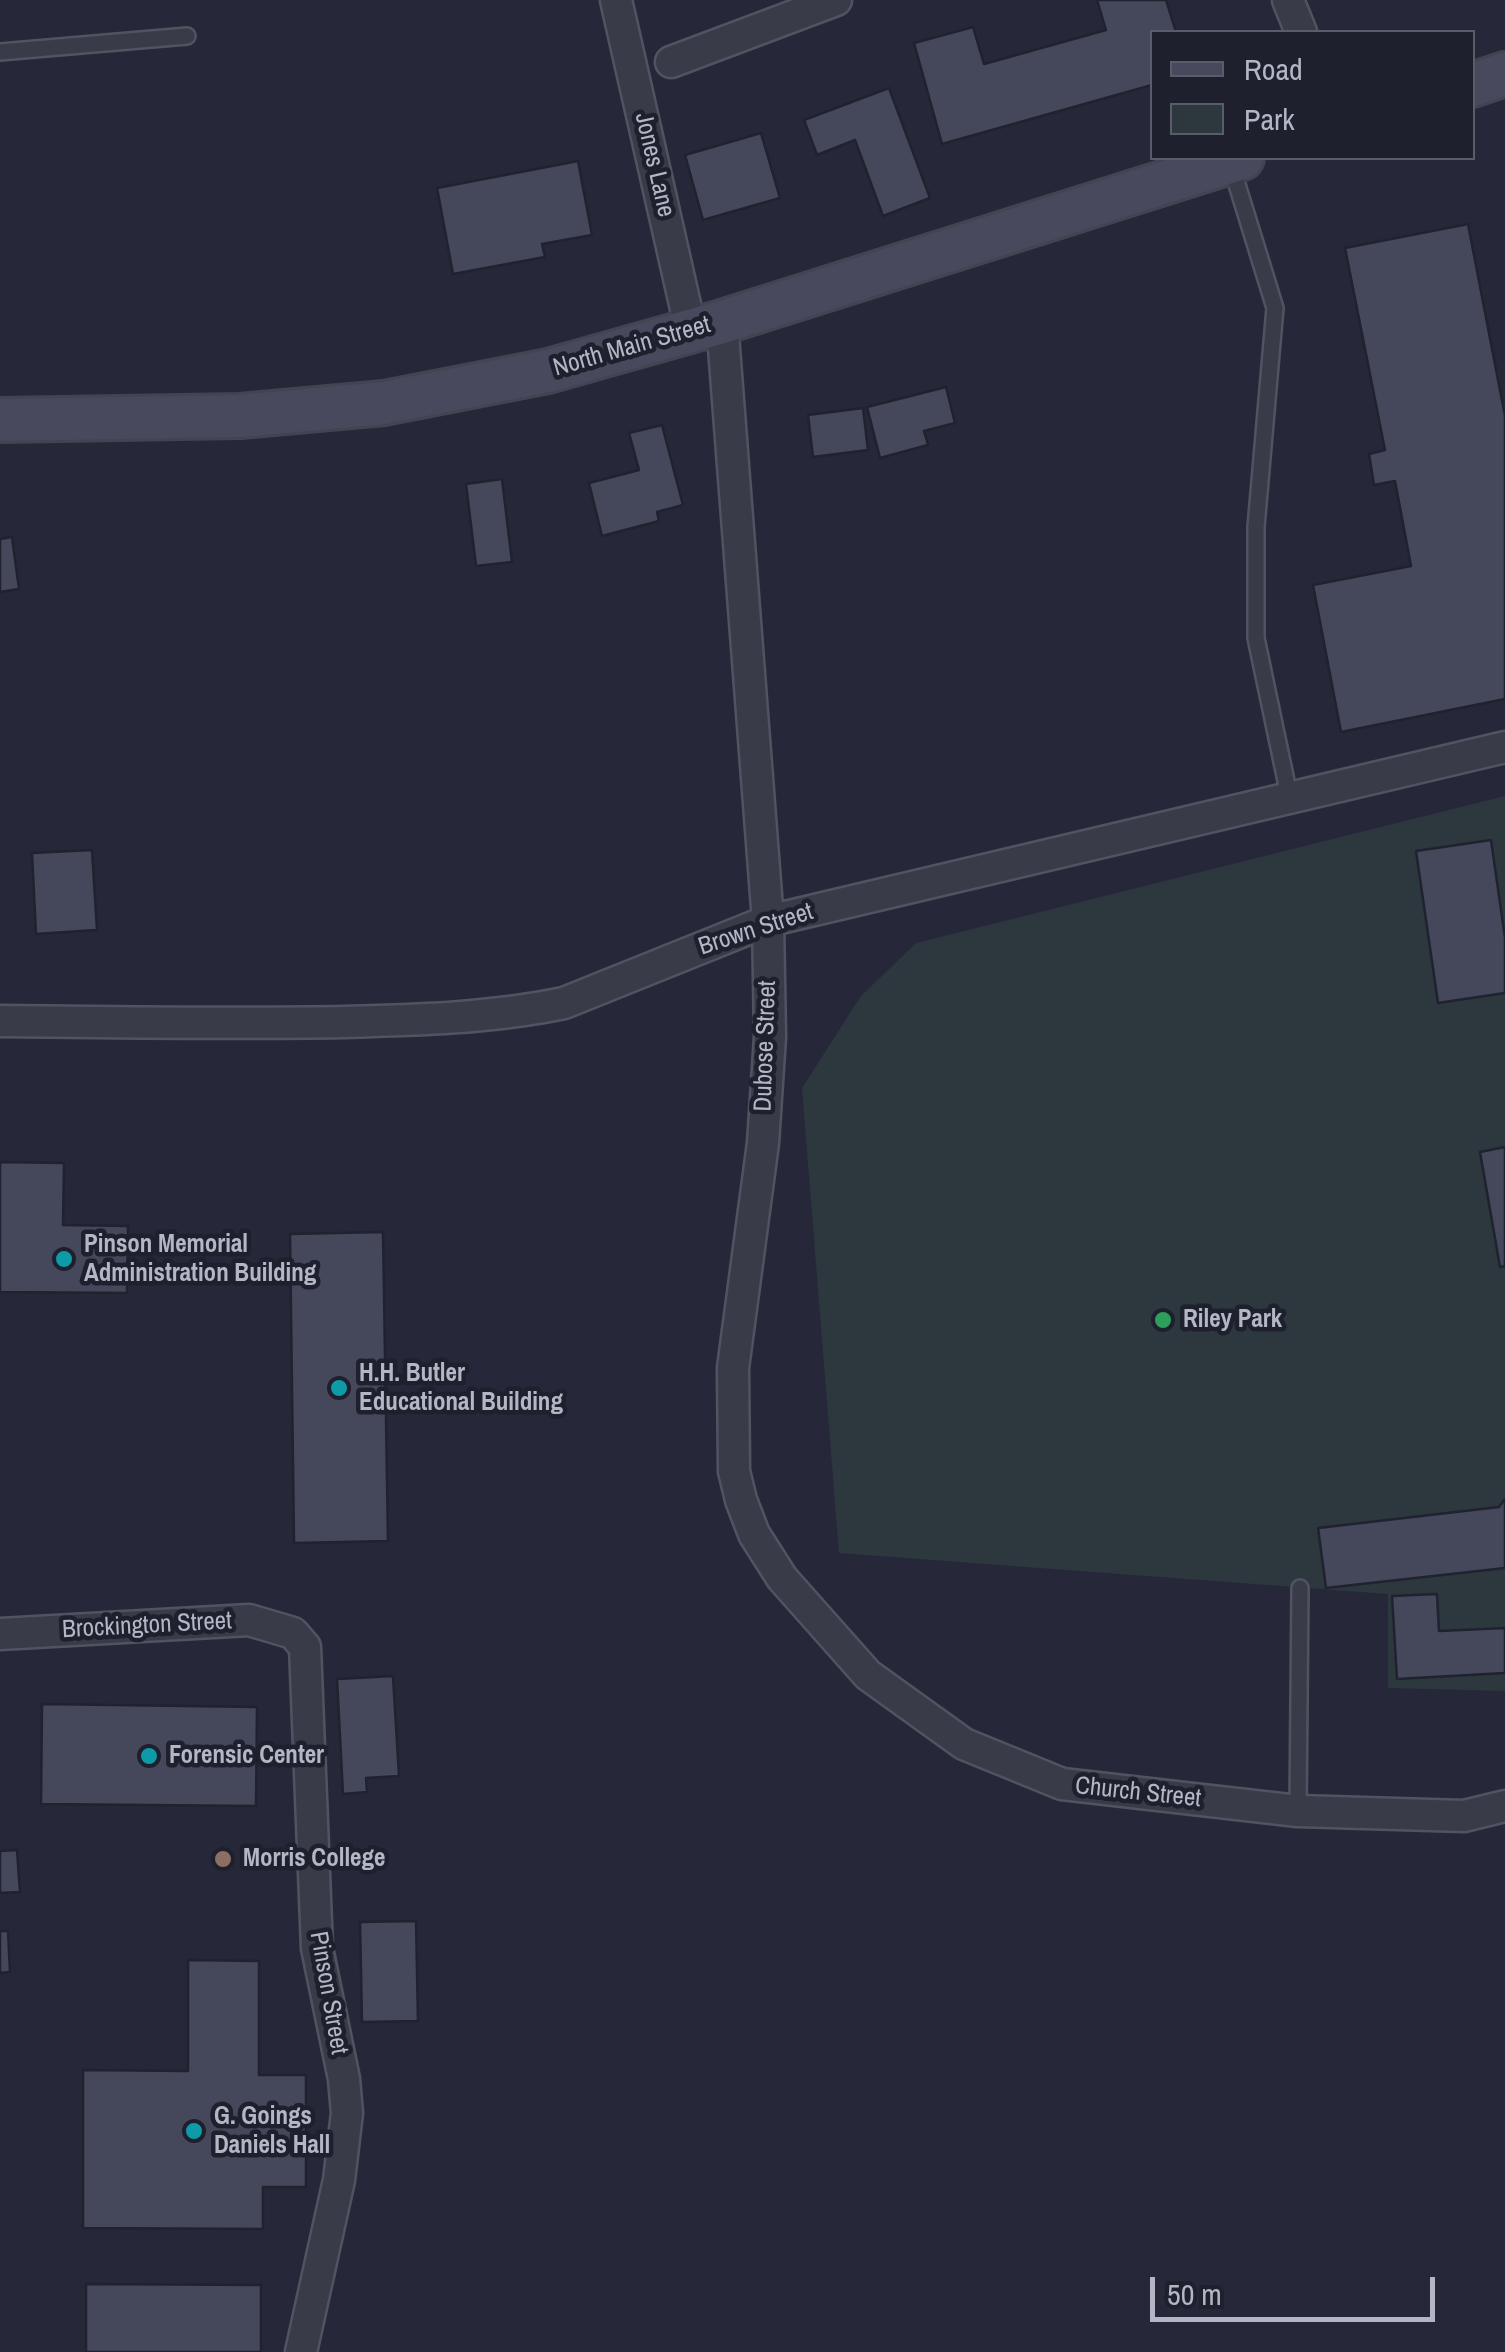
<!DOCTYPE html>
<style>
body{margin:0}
#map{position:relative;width:1505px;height:2352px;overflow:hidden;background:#262839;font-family:"Archivo Narrow",sans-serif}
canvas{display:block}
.legend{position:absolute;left:1150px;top:30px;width:325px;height:130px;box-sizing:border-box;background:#1e202e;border:2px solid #5a5c6a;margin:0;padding:12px 18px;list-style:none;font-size:30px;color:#b5b6c5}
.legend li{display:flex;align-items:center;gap:20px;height:50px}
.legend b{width:50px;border:2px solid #5a5c6a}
.scale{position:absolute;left:1150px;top:2277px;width:285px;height:45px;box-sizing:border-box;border:5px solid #b5b6c5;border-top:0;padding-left:12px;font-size:30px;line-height:35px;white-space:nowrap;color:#b5b6c5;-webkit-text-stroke:8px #1e202e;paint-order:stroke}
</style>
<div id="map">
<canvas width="1505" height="2352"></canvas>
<ul class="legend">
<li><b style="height:12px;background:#48495c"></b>Road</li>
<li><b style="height:28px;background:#2c383e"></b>Park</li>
</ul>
<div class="scale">50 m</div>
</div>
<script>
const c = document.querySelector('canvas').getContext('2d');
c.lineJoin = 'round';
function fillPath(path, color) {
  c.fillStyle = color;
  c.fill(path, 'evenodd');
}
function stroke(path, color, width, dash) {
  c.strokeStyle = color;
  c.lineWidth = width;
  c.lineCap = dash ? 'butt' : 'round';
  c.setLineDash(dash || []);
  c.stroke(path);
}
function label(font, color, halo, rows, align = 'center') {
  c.font = font + ' "Archivo Narrow",sans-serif';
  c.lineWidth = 9;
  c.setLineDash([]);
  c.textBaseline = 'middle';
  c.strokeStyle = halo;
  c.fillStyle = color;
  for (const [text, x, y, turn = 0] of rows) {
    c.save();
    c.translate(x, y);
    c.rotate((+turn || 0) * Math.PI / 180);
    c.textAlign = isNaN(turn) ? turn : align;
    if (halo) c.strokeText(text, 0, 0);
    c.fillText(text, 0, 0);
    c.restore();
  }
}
const green = new Path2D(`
 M 1505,796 L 1505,1691 L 1388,1688 L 1388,1594 L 839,1553 L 802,1088 L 861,996 L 916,943 Z`);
const building = new Path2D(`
 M 1097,0 L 1166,0 L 1176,32 L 1152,32 L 1152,85 L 942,144 L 914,43 L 973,27 L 984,64 L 1106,30 Z
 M 889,88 L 930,198 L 883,216 L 855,140 L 817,155 L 804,120 Z
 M 761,133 L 780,198 L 703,220 L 685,155 Z
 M 578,161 L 592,235 L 542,244 L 545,257 L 453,274 L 437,188 Z
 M 1468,224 L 1505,416 L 1505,699 L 1341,732 L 1313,585 L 1411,566 L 1395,481 L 1374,485 L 1369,454 L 1385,450 L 1345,248 Z
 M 946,387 L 955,423 L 924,431 L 928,445 L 880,458 L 867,407 Z
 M 863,408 L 868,450 L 813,457 L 808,415 Z
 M 662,425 L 683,505 L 657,512 L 659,521 L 602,536 L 589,483 L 639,470 L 629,433 Z
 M 502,479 L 512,562 L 476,566 L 466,484 Z
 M 12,537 L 19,589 L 0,592 L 0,539 Z
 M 1491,840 L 1505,938 L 1505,993 L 1438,1003 L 1416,851 Z
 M 92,850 L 97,930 L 36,934 L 32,853 Z
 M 1505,1147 L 1505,1266 L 1500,1267 L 1480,1152 Z
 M 0,1162 L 64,1163 L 63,1225 L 128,1226 L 127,1293 L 0,1292 Z
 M 383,1232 L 388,1541 L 294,1543 L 290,1234 Z
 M 1505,1499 L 1505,1568 L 1326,1588 L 1318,1528 L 1499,1507 Z
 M 1437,1594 L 1439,1631 L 1505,1628 L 1505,1673 L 1397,1679 L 1392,1596 Z
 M 393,1676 L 399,1776 L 366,1778 L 367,1792 L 343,1794 L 337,1679 Z
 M 42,1704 L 257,1707 L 256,1806 L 41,1804 Z
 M 17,1850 L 20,1892 L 0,1893 L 0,1851 Z
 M 416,1921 L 418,2021 L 362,2022 L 360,1922 Z
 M 0,1931 L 8,1931 L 10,1972 L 0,1973 Z
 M 188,1960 L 259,1961 L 259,2075 L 306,2075 L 306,2187 L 263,2187 L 263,2229 L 83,2228 L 83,2070 L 188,2071 Z
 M 86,2284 L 261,2285 L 261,2352 L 86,2352 Z`);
const service = new Path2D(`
 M 0,52 L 187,36
 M 1231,165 L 1275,308 L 1256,527 L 1256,638 L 1290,800
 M 1298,1811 L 1300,1588`);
const minor = new Path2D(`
 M 616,0 L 691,331
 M 1288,0 L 1301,32
 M 671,62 L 836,0
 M 722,322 L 768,921 L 770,1037 L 763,1143 L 733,1368 L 734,1471 L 741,1500 L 754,1534 L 782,1578 L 868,1675 L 964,1744 L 1062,1784 L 1298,1811 L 1464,1816 L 1505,1806
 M 0,1021 C 115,1022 229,1024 344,1022 C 418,1020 492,1018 564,1003 L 768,921 L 1505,747
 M 0,1634 L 249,1620 L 293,1633 L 305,1647 L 317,1948 L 344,2079 L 347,2113 L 339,2180 L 301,2352`);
const secondary = new Path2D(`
 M 1472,85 L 1505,74
 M 0,420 L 240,416 L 384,403 L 548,371 L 722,322 L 1242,158`);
const markers = [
 [64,1259,10,"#0f9aa8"],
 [1163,1320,10,"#2e9e5b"],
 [339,1388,10,"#0f9aa8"],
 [149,1756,10,"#0f9aa8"],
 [223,1859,10,"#8d6e63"],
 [194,2131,10,"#0f9aa8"]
];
const streetNames = [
 ["Jones Lane",654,165,77],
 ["North Main Street",632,347,-16],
 ["Brown Street",756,930,-18],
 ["Dubose Street",766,1046,-88],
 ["Brockington Street",147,1626,-3],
 ["Church Street",1138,1793,6],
 ["Pinson Street",328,1993,80]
];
const poiNames = [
 ["Pinson Memorial",84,1245],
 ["Administration Building",84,1274],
 ["Riley Park",1183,1320],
 ["H.H. Butler",359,1374],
 ["Educational Building",359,1403],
 ["Forensic Center",169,1756],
 ["Morris College",243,1859],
 ["G. Goings",214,2117],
 ["Daniels Hall",214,2146]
];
fillPath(green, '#2c383e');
fillPath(building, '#45475a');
stroke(building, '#202230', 2.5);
stroke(service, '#515361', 20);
stroke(minor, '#515361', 35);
stroke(secondary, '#424452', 48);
stroke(service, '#393b49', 15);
stroke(minor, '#393b49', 30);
stroke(secondary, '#48495c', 42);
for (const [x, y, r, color] of markers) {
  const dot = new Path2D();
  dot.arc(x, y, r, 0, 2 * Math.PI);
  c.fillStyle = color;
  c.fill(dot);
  stroke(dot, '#1e202e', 4);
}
label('25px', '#b5b6c5', '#1e202e', streetNames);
label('bold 25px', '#b5b6c5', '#1e202e', poiNames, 'left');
</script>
